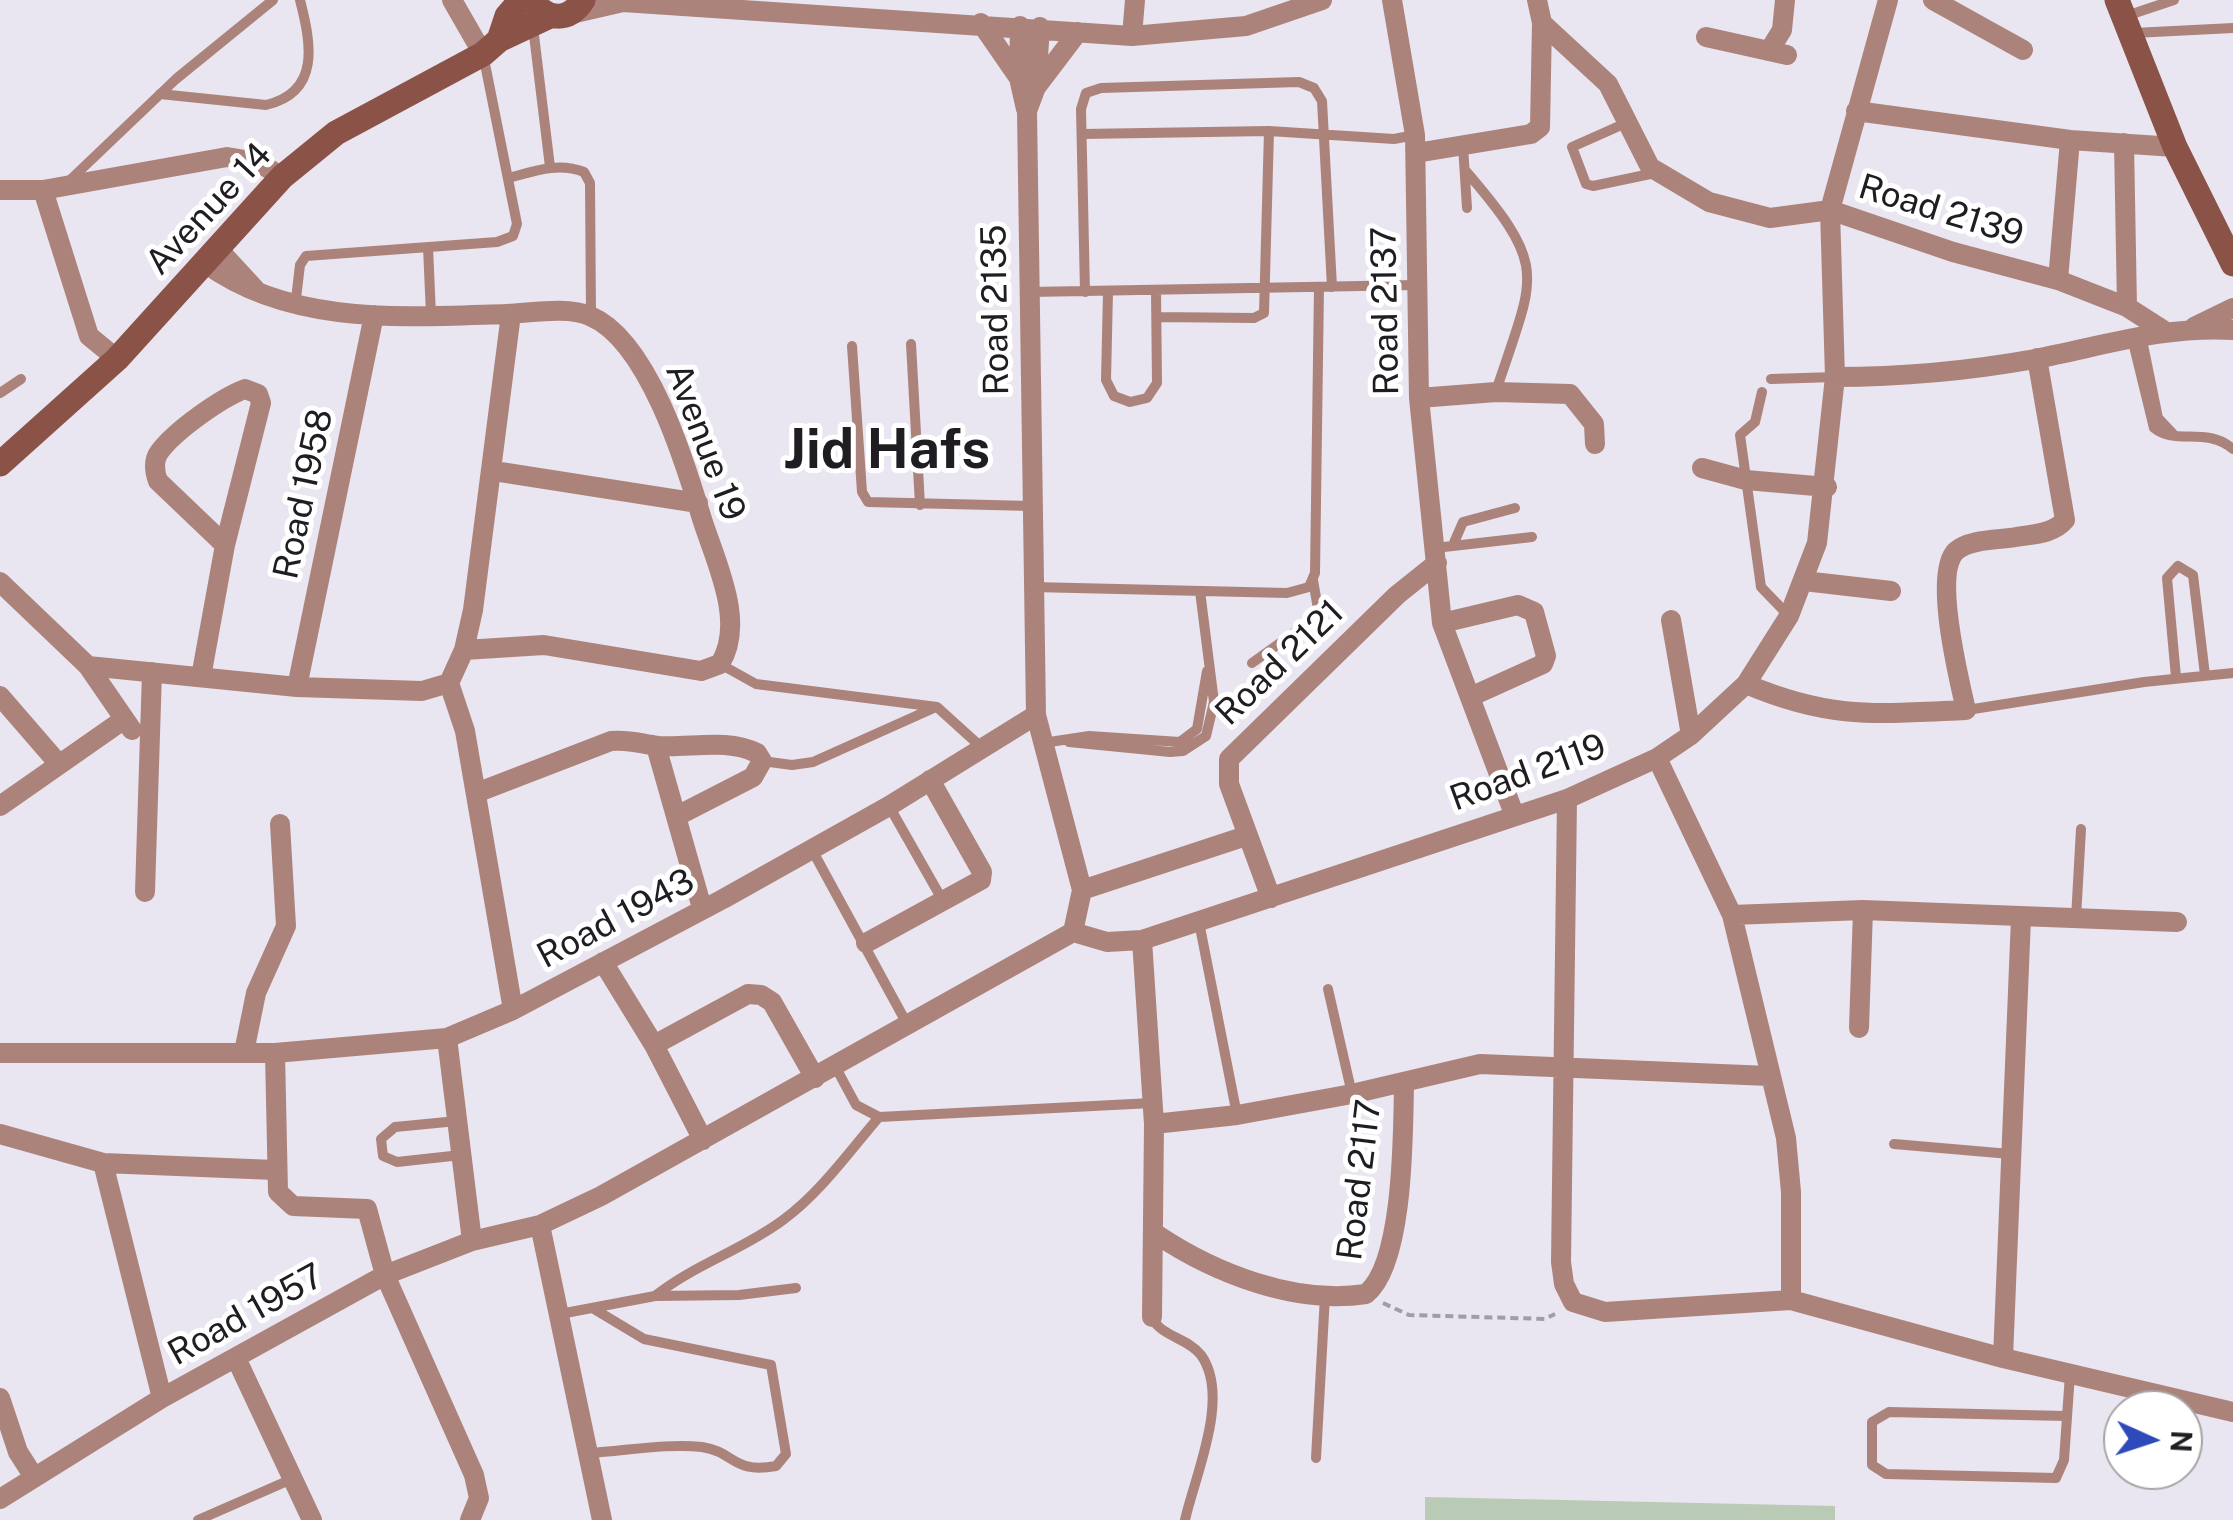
<!DOCTYPE html>
<style>
body{margin:0}
#map{position:relative;width:2233px;height:1520px;overflow:hidden;background:#e9e5f1;font-family:"Public Sans",sans-serif}
canvas{display:block}
.north{position:absolute;left:2103px;top:1390px;width:100px;height:100px;box-sizing:border-box;background:#fff;border:2px solid #a5a5a6;border-radius:50%;rotate:93deg;font-size:28px;font-weight:700;line-height:40px;text-align:center;color:#1f1d21}
.north::after{content:'';display:block;margin:auto;width:35px;height:45px;background:#2d49ba;clip-path:polygon(50% 0,100% 100%,50% 72%,0 100%)}
</style>
<div id="map">
<canvas width="2233" height="1520"></canvas>
<div class="north">N</div>
</div>
<script>
const c = document.querySelector('canvas').getContext('2d');
c.lineJoin = 'round';
function fillPath(path, color) {
  c.fillStyle = color;
  c.fill(path, 'evenodd');
}
function stroke(path, color, width, dash) {
  c.strokeStyle = color;
  c.lineWidth = width;
  c.lineCap = dash ? 'butt' : 'round';
  c.setLineDash(dash || []);
  c.stroke(path);
}
function label(font, color, halo, rows, align = 'center') {
  c.font = font + ' "Public Sans",sans-serif';
  c.lineWidth = 10;
  c.setLineDash([]);
  c.textBaseline = 'middle';
  c.strokeStyle = halo;
  c.fillStyle = color;
  for (const [text, x, y, turn = 0] of rows) {
    c.save();
    c.translate(x, y);
    c.rotate((+turn || 0) * Math.PI / 180);
    c.textAlign = isNaN(turn) ? turn : align;
    if (halo) c.strokeText(text, 0, 0);
    c.fillText(text, 0, 0);
    c.restore();
  }
}
const green = new Path2D(`
 M 1425,1497 L 1835,1506 L 1835,1520 L 1425,1520 Z`);
const path = new Path2D(`
 M 1383,1303 L 1409,1315 L 1545,1319 L 1555,1314`);
const lane = new Path2D(`
 M 2123,17 L 2174,0
 M 533,27 L 550,167
 M 2134,33 L 2233,28
 M 160,94 L 266,105 C 321,92 311,43 300,0
 M 1626,123 L 1572,147 L 1586,184 L 1593,186 L 1655,173
 M 1083,134 L 1269,131 L 1394,139 L 1415,135
 M 1463,146 L 1467,208
 M 1465,170 C 1550,269 1535,273 1496,391
 M 509,178 C 535,171 558,162 584,172 L 590,183 L 591,315
 M 68,182 L 176,79 L 273,0
 M 428,247 L 431,315
 M 1029,292 L 1416,285
 M 1085,292 L 1081,109 L 1086,93 L 1101,88 L 1299,82 L 1314,88 L 1322,101 L 1332,287
 M 1108,292 L 1106,380 L 1114,396 L 1130,402 L 1147,398 L 1157,383 L 1156,291
 M 295,307 L 300,265 L 306,256 L 497,242 L 513,236 L 517,224 L 483,54
 M 1158,317 L 1254,318 L 1264,313 L 1269,131
 M 2141,335 L 2158,418 L 2174,435
 M 2132,338 L 2154,428 C 2176,446 2206,426 2233,449
 M 911,344 L 920,505
 M 852,346 L 862,492 L 868,502 L 1031,506
 M 1771,379 L 1835,377
 M 1762,392 L 1755,422 L 1740,435 L 1761,587 L 1788,615
 M 0,393 L 21,379
 M 1453,545 L 1463,522 L 1515,508
 M 1435,548 L 1532,537
 M 1033,587 L 1287,593 L 1309,587 L 1315,573 L 1319,287
 M 1252,663 L 1319,615 L 1313,580
 M 720,664 L 756,684 L 937,707 L 980,746
 M 2176,677 L 2167,578 L 2178,566 L 2193,575 L 2205,675
 M 1967,710 L 2144,682 L 2233,673
 M 1069,742 L 1170,752 L 1183,751 L 1206,736 L 1214,702 L 1200,591
 M 1043,743 L 1089,736 L 1180,742 L 1197,729 L 1207,671
 M 762,761 L 792,765 L 813,762 L 936,707
 M 889,806 L 943,901
 M 811,848 L 906,1022
 M 2076,918 L 2081,829
 M 1199,922 L 1237,1115
 M 1328,989 L 1352,1094
 M 835,1066 L 856,1105 L 879,1117 L 1152,1103
 M 457,1121 L 395,1127 L 381,1139 L 383,1156 L 397,1162 L 461,1155
 M 1894,1144 L 2010,1154
 M 655,1296 C 695,1264 743,1250 783,1220 C 820,1193 849,1152 879,1117
 M 560,1314 L 655,1296 L 739,1295 L 796,1288
 M 1152,1318 C 1162,1337 1188,1338 1201,1355 C 1231,1397 1195,1475 1185,1520
 M 2066,1416 L 1889,1412 L 1872,1422 L 1872,1465 L 1886,1474 L 2056,1478 L 2064,1460 L 2070,1374
 M 590,1453 C 625,1451 667,1443 702,1447 C 735,1452 733,1474 776,1466 L 786,1454 L 771,1365 L 644,1339 L 594,1309
 M 1316,1458 L 1325,1296
 M 198,1520 L 292,1479`);
const street = new Path2D(`
 M 452,0 L 483,54
 M 1392,0 L 1415,135 L 1419,398 L 1442,623 L 1514,814
 M 1537,0 L 1542,23 L 1608,84 L 1650,167 L 1709,202 L 1770,218 L 1830,210 L 1953,252 L 2058,280 L 2127,307
 M 1933,0 L 2023,50
 M 571,14 L 623,2 L 1132,36 L 1246,26 L 1322,0
 M 981,23 L 1019,78
 M 1020,26 L 1019,78 L 1026,109
 M 1040,27 L 1036,87 L 1027,111 L 1036,715 L 1082,890 L 1073,932
 M 1132,36 L 1135,0
 M 1706,37 L 1787,55
 M 1769,51 L 1782,30 L 1785,0
 M 1037,86 L 1078,32
 M 1856,111 L 2070,140 L 2175,147
 M 2124,143 L 2127,307 L 2163,330
 M 1416,153 L 1531,134 L 1540,127 L 1542,23
 M 0,190 L 43,190 L 227,157 L 258,162 L 282,177
 M 43,190 L 89,336 L 117,359
 M 219,250 L 255,289
 M 206,264 C 292,326 404,317 507,314 C 532,313 567,306 590,316 C 648,340 685,462 702,519 C 716,563 746,622 720,664 L 701,671 L 544,645 L 464,650
 M 2058,280 L 2070,140
 M 2194,327 L 2233,308
 M 1835,377 C 1904,377 1968,371 2035,359 C 2103,346 2163,326 2233,330
 M 1419,398 L 1496,392 L 1570,394 L 1594,424 L 1595,444
 M 1702,468 L 1746,480 L 1827,487
 M 494,471 L 698,503
 M 1804,581 L 1891,591
 M 0,582 L 88,666 L 297,687 L 422,691 L 449,683
 M 1671,620 L 1691,735
 M 1442,623 L 1518,605 L 1534,612 L 1546,656 L 1543,664 L 1470,697
 M 88,666 L 132,730
 M 201,677 L 225,545 L 261,403 L 258,394 L 245,389 C 221,398 176,430 160,451 C 153,460 154,470 158,481 L 225,545
 M 449,683 L 464,650 L 473,610 L 511,314
 M 449,683 L 465,731 L 513,1010
 M 1746,684 C 1831,720 1876,714 1966,710 C 1959,680 1933,573 1956,551 C 1969,539 1999,540 2016,537 C 2034,534 2053,534 2065,520 L 2037,358
 M 297,687 L 374,315
 M 0,696 L 58,763
 M 656,746 L 702,908
 M 1657,758 L 1732,915 L 1786,1138 L 1791,1192 L 1791,1300
 M 476,793 L 611,741 C 630,739 641,744 659,746 C 691,748 727,738 757,753 L 762,761 L 753,777 L 679,815
 M 1567,799 L 1561,1262 L 1564,1284 L 1573,1302 L 1605,1312 L 1791,1300 L 2003,1358 L 2233,1412
 M 0,806 L 123,720
 M 1082,890 L 1246,836
 M 145,892 L 152,672
 M 1271,898 L 1229,784 L 1229,759 L 1397,595 L 1437,563
 M 1732,915 L 1863,910 L 2177,922
 M 1073,932 L 1107,942 L 1142,940 L 1567,799 L 1657,758 L 1691,735 L 1746,684 L 1789,616 L 1817,543 L 1835,377 L 1830,210 L 1888,0
 M 1142,940 L 1154,1124 L 1152,1317
 M 866,943 L 981,880 L 982,872 L 930,780
 M 603,962 L 654,1045 L 703,1140
 M 1859,1028 L 1863,910
 M 447,1038 L 472,1241
 M 654,1045 L 748,994 L 761,995 L 772,1002 L 815,1078
 M 244,1052 L 256,993 L 286,926 L 280,824
 M 0,1053 L 275,1053 L 447,1038 L 513,1010 L 723,899 L 889,806 L 1036,715
 M 275,1053 L 278,1192 L 293,1206 L 367,1209 L 385,1275 L 474,1475 L 479,1498 L 470,1520
 M 1154,1124 L 1237,1115 L 1352,1094 L 1480,1064 L 1769,1076
 M 0,1134 L 103,1163 L 275,1170
 M 103,1163 L 162,1398
 M 540,1225 L 602,1520
 M 1156,1234 C 1214,1273 1295,1305 1366,1294 C 1404,1264 1403,1133 1404,1084
 M 236,1358 L 312,1520
 M 2003,1358 L 2021,918
 M 0,1398 L 18,1452 L 34,1477
 M 0,1499 L 162,1398 L 385,1275 L 472,1241 L 540,1225 L 601,1196 L 1073,932`);
const secondary = new Path2D(`
 M 532,0 C 546,21 569,22 583,0
 M 2117,0 L 2175,147 L 2233,264
 M 499,40 L 507,16 L 521,0
 M 0,464 L 117,359 L 282,177 L 336,133 L 483,54 L 499,40 L 550,16`);
const streetNames = [
 ["Avenue 14",209,209,-47],
 ["Road 2139",1941,211,17],
 ["Road 2135",996,310,-91],
 ["Road 2137",1386,311,-91],
 ["Avenue 19",705,442,69],
 ["Road 1958",304,494,-78],
 ["Road 2121",1280,663,-44],
 ["Road 2119",1528,773,-20],
 ["Road 1943",616,919,-28],
 ["Road 2117",1360,1180,-83],
 ["Road 1957",246,1315,-29]
];
const townNames = [
 ["Jid Hafs",887,451]
];
fillPath(green, '#b9cbb4');
stroke(path, '#a19da6', 4, [8, 5]);
stroke(lane, '#ac837b', 10);
stroke(street, '#ac837b', 20);
stroke(secondary, '#8b5348', 25);
label('35px', '#1f1d21', '#fff', streetNames);
label('bold 55px', '#1f1d21', '#fff', townNames);
</script>
